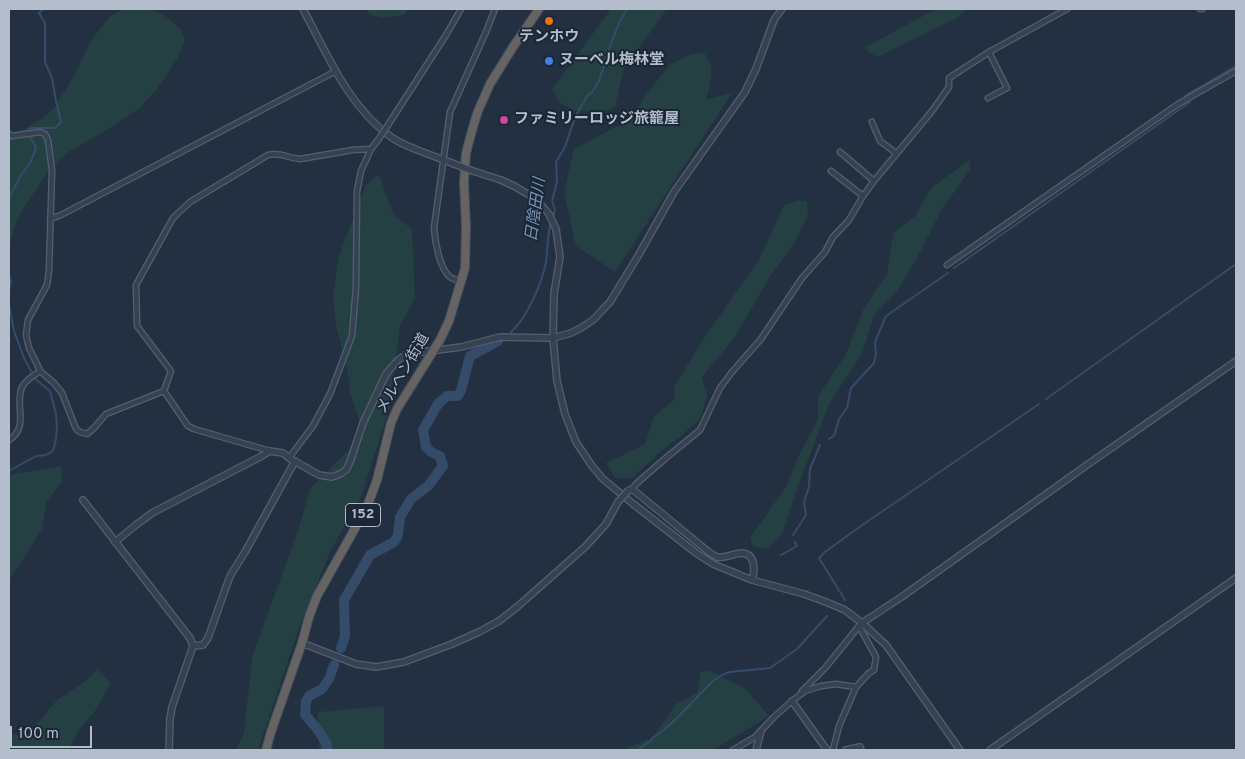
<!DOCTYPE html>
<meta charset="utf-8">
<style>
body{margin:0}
#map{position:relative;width:1245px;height:759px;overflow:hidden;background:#223042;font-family:Overpass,sans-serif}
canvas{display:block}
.frame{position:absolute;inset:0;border:10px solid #b3bdcc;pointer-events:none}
.scale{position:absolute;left:10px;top:726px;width:82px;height:22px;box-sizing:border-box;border:2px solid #b3bdcc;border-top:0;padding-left:6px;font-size:15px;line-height:18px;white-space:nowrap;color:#b3bdcc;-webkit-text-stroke:4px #1b2736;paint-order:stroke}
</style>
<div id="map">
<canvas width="1245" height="759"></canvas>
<div class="frame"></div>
<div class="scale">100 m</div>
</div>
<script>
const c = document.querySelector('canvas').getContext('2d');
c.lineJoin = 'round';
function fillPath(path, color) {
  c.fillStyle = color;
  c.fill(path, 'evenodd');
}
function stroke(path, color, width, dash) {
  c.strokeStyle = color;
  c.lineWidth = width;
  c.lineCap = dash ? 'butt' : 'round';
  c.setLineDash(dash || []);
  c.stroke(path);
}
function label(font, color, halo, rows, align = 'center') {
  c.font = font + ' Overpass,"Noto Sans JP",sans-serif';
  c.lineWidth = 4;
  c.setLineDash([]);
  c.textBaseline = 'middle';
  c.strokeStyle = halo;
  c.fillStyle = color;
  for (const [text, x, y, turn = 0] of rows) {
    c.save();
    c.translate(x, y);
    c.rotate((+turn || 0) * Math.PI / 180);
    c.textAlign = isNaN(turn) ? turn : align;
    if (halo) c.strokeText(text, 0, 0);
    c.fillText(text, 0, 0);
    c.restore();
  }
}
const green = new Path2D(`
 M 124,9 L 151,9 L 163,14 L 181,29 L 185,40 L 176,61 L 156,90 L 140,108 L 110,128 L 70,151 L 51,167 L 17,218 L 9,248 L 9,133 L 23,130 L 43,118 L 54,108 L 73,78 L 90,42 L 110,16 Z
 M 366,9 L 408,9 L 404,15 L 383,18 L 370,15 Z
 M 611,9 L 667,9 L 624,68 L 615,107 L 607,111 L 595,112 L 575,111 L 559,102 L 552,89 Z
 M 936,9 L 967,9 L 955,19 L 877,57 L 864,48 Z
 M 704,53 C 717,68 710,83 706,99 L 732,93 L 615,272 L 576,246 L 564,192 L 574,149 L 629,120 L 647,94 L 669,65 L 691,54 Z
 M 970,160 L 970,170 L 942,209 L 918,256 L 896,293 L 874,315 L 862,354 L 830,402 L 798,486 L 782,534 L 767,549 L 753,546 L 750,538 L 787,485 L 799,455 L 818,419 L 818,396 L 846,354 L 863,310 L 887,274 L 893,233 L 915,216 L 932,187 Z
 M 379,174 L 393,214 L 412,229 L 415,298 L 400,326 L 389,409 L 361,497 L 330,552 L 298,631 L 258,750 L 236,750 L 244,733 L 252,657 L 299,528 L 310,489 L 364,435 L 350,392 L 348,374 L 336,325 L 333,299 L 338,259 L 366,185 Z
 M 800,200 L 807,202 L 808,215 L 794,243 L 769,278 L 735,337 L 702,377 L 707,396 L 700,419 L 681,436 L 667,446 L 632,478 L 615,478 L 606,463 L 645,444 L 654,416 L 675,399 L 674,387 L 706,335 L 759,260 L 784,205 Z
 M 61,466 L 62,481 L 46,502 L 43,527 L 27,553 L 9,580 L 9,475 Z
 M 97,670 L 111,683 L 95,711 L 78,731 L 69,750 L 9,750 L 9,732 L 17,735 L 28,733 L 37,724 L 56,701 L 87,680 Z
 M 711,671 L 746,689 L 769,716 L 713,750 L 621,750 L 652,738 L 676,704 L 697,693 L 701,672 Z
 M 384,706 L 384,750 L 319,750 L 318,712 Z`);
const stream = new Path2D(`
 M 1185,96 L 1236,66
 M 29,129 L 31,128 L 55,128 L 61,122 L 56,101 L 52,78 L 45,62 L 45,23 L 39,13 L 43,9
 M 9,198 L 21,175 L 30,163 L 35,151 L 36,147 L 30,137
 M 553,218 L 555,210 L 552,201 L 557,182 L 556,162 L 565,147 L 572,126 L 577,114 L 587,96 L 593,91 L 599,81 L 610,46 L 619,23 L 627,9
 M 954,268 L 1190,102
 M 9,275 L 11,282 L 9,290
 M 9,305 L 14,331 L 24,358 L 31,371
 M 511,332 C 527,318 542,283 546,262 C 548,248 547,236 551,222
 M 1046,399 L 1236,264
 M 829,439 L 834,436 L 839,419 L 847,408 L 851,388 L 874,363 L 876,355 L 875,342 L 886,316 L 948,273
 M 9,470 L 11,470 L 36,456 L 46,455 L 53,451 L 56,439 L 57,427 L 56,414 L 50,391 L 34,378
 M 793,535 L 806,515 L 804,502 L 809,487 L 810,469 L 820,445
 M 781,555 L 797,546 L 795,542
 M 845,600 L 819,558 L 825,552 L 858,528 L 1039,404
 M 637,750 L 651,741 L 652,738 L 663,731 L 676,719 L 714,680 L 724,674 L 730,672 L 770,668 L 797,649 L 827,616`);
const river = new Path2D(`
 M 341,648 L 345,636 L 344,600 L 370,555 L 394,542 L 398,535 L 400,517 L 411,499 L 428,486 L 443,466 L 440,456 L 431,452 L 426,447 L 423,430 L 438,404 L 447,396 L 458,396 L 461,390 L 470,356 L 498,341
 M 328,750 C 326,737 313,725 305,714 L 306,701 L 309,696 L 322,689 L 329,679 L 334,665`);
const minor = new Path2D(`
 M 1200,9 L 1202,9
 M 988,98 L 1007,88 L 989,52
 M 872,122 L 880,141 L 896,153
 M 388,125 L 446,35 L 461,9
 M 9,134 L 12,136 L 40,132 L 45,134 L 48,140 L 52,170 L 49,271 L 47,285 L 28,320 L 26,335 L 29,348 L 36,362 L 40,371 L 54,383 L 62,393 L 76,429 L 80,432 L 87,434 L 94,428 L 106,414 L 164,391 L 188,426 L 194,429 L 270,451
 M 840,152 L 874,181
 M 831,171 L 863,196
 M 50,219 L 61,215 L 336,71
 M 947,265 L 1178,104 L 1236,71
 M 461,281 C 457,280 452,279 450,277 C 439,268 435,240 434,228 L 450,112 L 486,32 L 495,9
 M 164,391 L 171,371 L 137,326 L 136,285 L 173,218 L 190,202 L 268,155 C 281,152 288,158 300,159 L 353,150 L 371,149
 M 9,440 C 30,427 14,405 22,387 C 26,380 33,376 40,371
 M 289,458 L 313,426 L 330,394 L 352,336 L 356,287 L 357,191 L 361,171 L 371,149 L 378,140
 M 632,489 L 637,483 L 667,457 L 700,430 L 720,388 L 732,372 L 761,339 L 802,278 L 825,252 L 833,237 L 849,220 L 863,196 L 874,181 L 932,111 L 949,87 L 949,78 L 989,52 L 1067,9
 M 802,691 L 826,667 L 859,626
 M 733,750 L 755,737 L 774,717 L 792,701 L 805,691 L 821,686 L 836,684 L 856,687
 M 833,750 L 839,726 L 856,687 L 869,673 L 874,670 L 876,657 L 859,626 L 862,623`);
const tertiary = new Path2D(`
 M 303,9 C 327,54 348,106 391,137 C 406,148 436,156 454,164
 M 473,171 L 501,180 L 514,186 L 536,199 L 549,214 L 556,229 L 560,257 L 554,294 L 553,338 L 557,381 L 565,414 L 576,442 L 592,466 L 603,479 L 632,503 L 696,553 L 713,564 L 752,580 L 804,594 L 826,602 L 845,610 L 862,623 L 886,645 L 960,750
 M 628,491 L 632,489 L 637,493 L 710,553 C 712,554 715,556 717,557 C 725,559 734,553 742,553 C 756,554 755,571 752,580
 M 83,500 L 190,638 L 193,646 L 172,707 L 170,719 L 169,750
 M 115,542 L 136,525 L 152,513 L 260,457 L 270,451 L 283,453 L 289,458 L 319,475 L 332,477 L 340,474 L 346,470 L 350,462 L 363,423 L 386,374 L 398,360 L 407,354 L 461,347 L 500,337 L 553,338 L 571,333 L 581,328 L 593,320 L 610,302 L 638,256 L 674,192 L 745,92 L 756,69 L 774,20 L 782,9
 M 862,623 L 903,596 L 1087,465 L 1236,361
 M 302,643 L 356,664 L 376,667 L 404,662 L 452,644 L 479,632 L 499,621 L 517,607 L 585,547 L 606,524 L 618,502
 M 193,646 L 203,645 L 208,638 L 230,576 L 245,552 L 295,461
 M 792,701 L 827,750
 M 756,750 L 761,731
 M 846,750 L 860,747 L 861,750
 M 990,750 L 1236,578`);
const trunk = new Path2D(`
 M 266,750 L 271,732 L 302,643 L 309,617 L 317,596 L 367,507 L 377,480 L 391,423 L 397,409 L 440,340 L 449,321 L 465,268 L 466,227 L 464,182 L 466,153 L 473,127 L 478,111 L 490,84 L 513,47 L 539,9`);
const minorBridge = new Path2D(`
 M 378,140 L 388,125`);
const tertiaryBridge = new Path2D(`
 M 454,164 L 473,171
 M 618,502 L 628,491`);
const markers = [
 [549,21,5,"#e8710a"],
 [549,61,5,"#3f7fe0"],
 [504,120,5,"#d1479c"]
];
const shields = [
 [363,515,35]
];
const shieldNames = [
 ["152",363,515]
];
const poiNames = [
 ["テンホウ",549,38,"center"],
 ["ヌーベル梅林堂",559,61],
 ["ファミリーロッジ旅籠屋",514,120]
];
const streetNames = [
 ["メルヘン街道",404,374,-60]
];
const waterNames = [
 ["日陰田川",537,210,-82]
];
fillPath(green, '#244042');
stroke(stream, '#344c6a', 2);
stroke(river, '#344c6a', 10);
stroke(minor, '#54606f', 7);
stroke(tertiary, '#54606f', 8);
stroke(trunk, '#414d5c', 10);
stroke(minor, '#364251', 4.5);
stroke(tertiary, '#364251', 5.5);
stroke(trunk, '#666462', 8);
stroke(minorBridge, '#54606f', 7, []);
stroke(tertiaryBridge, '#54606f', 8, []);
stroke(minorBridge, '#364251', 4.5);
stroke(tertiaryBridge, '#364251', 5.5);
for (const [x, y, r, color] of markers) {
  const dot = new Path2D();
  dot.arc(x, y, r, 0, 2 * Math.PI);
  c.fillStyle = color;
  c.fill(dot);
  stroke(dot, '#1b2736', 2);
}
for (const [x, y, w] of shields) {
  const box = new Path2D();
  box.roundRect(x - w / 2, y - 11.5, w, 23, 4);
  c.fillStyle = '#1b2736';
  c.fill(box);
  stroke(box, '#b3bdcc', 1);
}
label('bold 14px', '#b3bdcc', null, shieldNames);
label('bold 15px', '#b3bdcc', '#1b2736', poiNames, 'left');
label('15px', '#b3bdcc', '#1b2736', streetNames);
label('italic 16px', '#7794b6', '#1b2736', waterNames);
</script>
